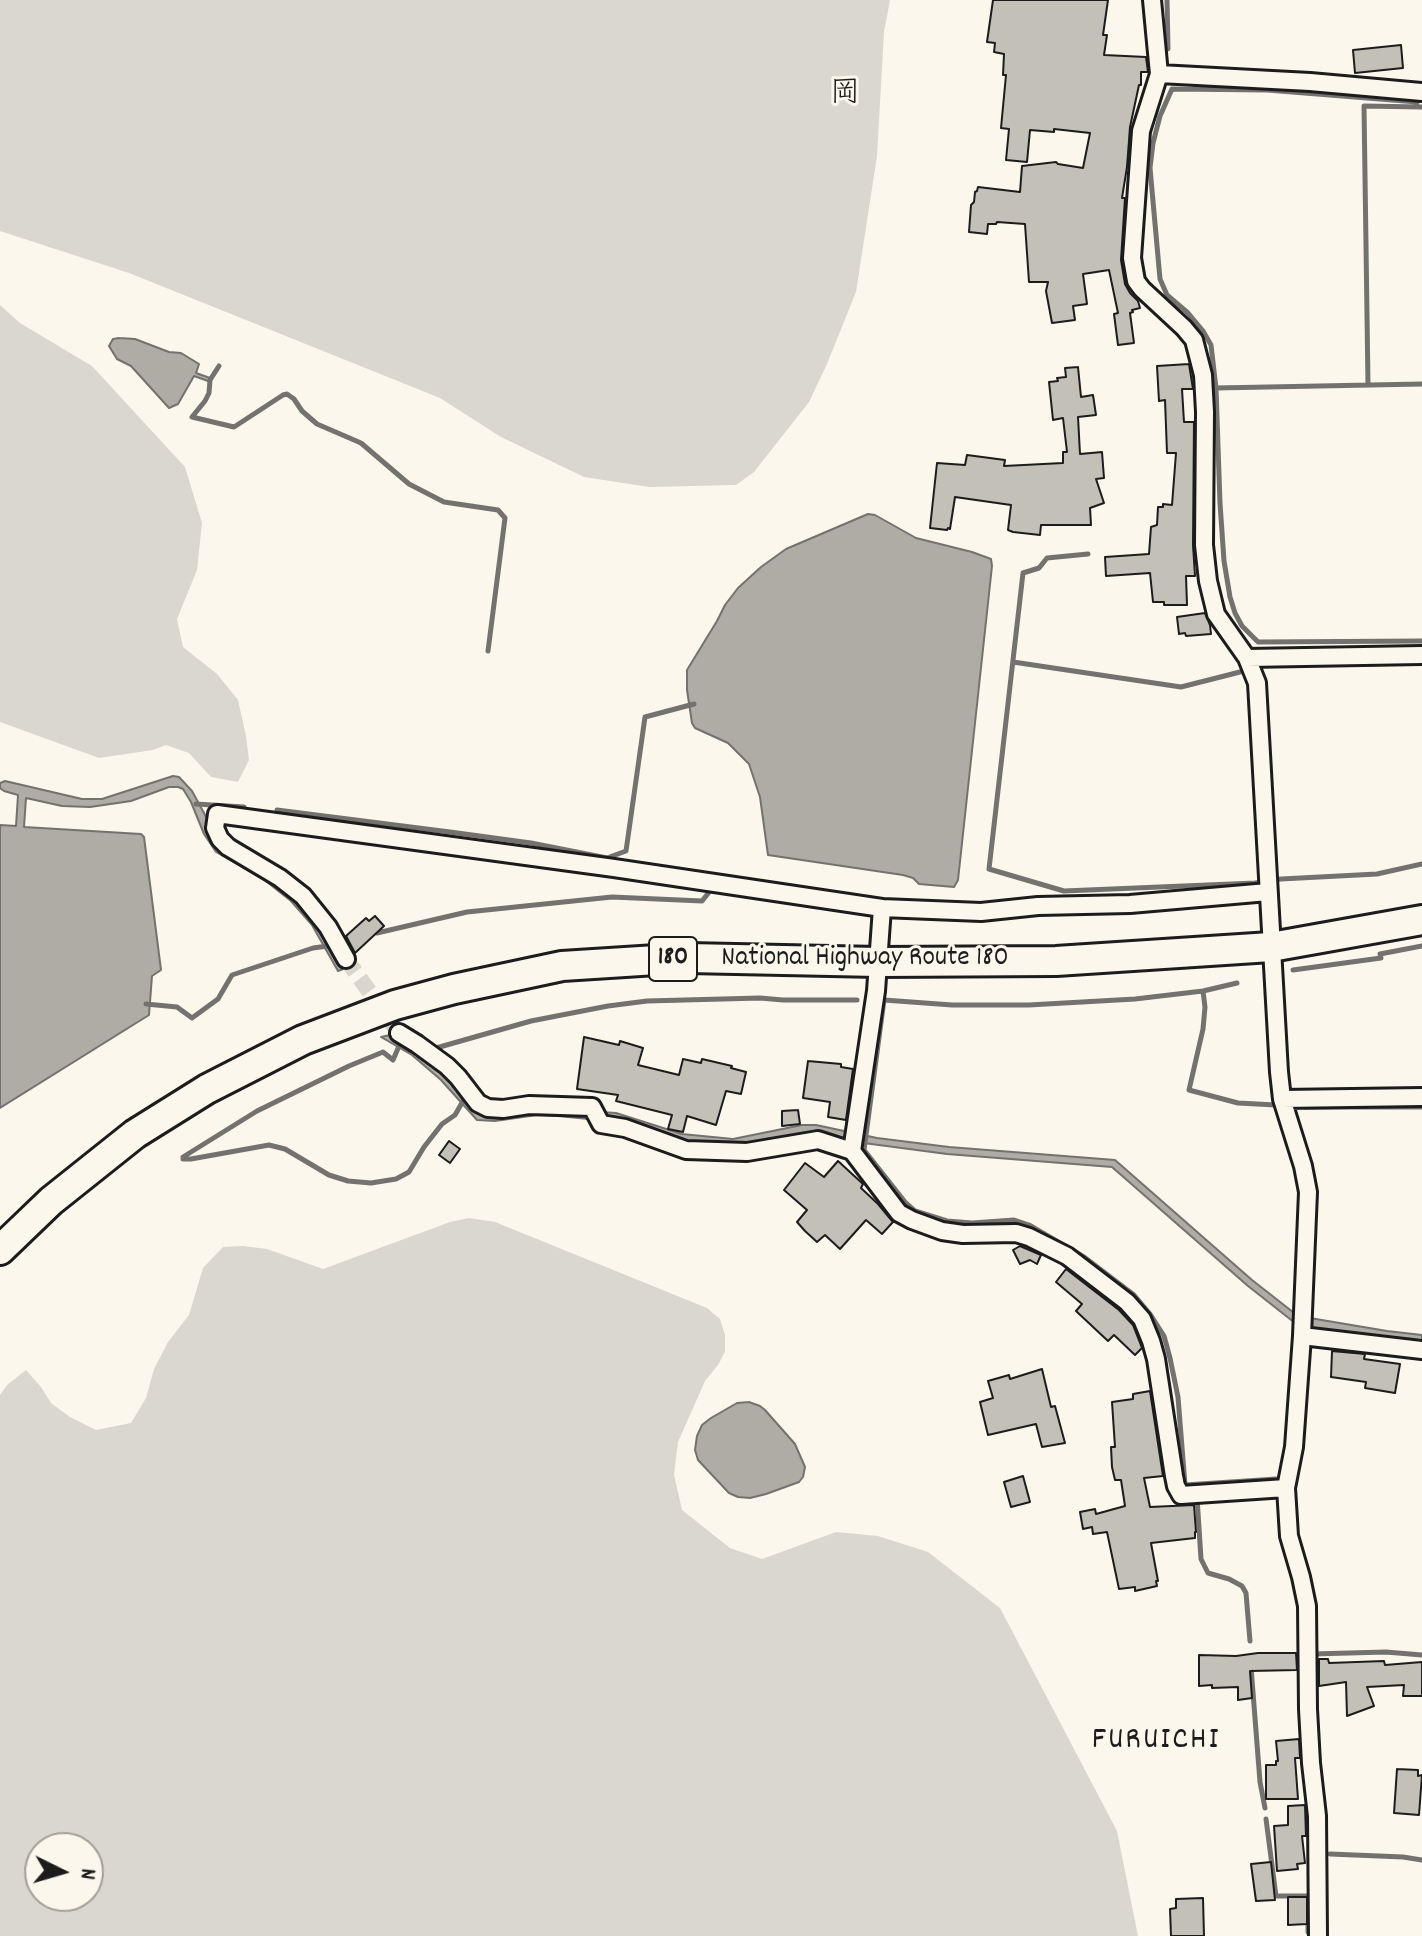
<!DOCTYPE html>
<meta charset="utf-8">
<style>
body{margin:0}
#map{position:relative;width:1422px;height:1936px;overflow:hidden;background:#fbf7ec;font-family:Dekko,sans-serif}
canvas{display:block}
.north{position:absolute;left:24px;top:1832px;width:80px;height:80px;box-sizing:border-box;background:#fbf7ec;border:2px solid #a29f99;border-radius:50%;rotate:95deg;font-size:22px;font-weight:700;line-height:32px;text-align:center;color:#1c1c1c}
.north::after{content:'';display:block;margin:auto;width:28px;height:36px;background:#1c1c1c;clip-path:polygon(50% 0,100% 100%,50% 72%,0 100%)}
</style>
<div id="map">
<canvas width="1422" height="1936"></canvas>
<div class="north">N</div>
</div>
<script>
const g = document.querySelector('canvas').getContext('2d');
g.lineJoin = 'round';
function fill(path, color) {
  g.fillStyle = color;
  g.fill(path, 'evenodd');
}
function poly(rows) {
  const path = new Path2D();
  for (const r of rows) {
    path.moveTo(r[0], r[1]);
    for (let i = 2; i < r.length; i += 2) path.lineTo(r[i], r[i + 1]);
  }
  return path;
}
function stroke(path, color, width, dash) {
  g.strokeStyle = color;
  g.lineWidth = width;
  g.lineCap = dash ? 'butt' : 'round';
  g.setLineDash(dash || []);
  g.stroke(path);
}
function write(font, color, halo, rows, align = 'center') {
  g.font = font + ' Dekko,"Klee One",sans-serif';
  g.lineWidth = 6;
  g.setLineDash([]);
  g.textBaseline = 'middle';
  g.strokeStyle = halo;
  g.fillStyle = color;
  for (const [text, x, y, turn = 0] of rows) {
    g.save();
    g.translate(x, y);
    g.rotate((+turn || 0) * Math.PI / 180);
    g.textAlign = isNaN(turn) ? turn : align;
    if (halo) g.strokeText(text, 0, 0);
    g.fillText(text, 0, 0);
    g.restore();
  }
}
fill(poly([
 [0,0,890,0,884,32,877,156,856,292,827,364,809,402,754,472,736,485,649,487,584,477,501,437,440,398,129,273,0,231],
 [0,305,20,323,92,366,185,467,202,523,197,570,177,619,183,647,217,674,238,700,246,736,249,760,238,782,211,777,189,753,166,745,153,750,99,758,0,722],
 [469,1218,495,1222,707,1308,720,1319,725,1335,725,1352,718,1365,705,1381,678,1442,674,1475,682,1510,730,1548,762,1559,836,1532,878,1536,928,1552,1000,1608,1117,1831,1138,1936,0,1936,0,1395,7,1385,26,1370,41,1387,51,1403,70,1417,96,1430,131,1423,146,1398,154,1369,168,1342,189,1315,203,1268,223,1247,243,1246,267,1249,323,1269,450,1222],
 [40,1848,88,1848,88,1896,40,1896]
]), '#dad7ce');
const water = poly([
 [119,338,135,339,169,352,181,353,199,364,196,373,210,378,208,381,194,376,178,404,169,408,131,366,117,359,109,346,113,339,119,338],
 [868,514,875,515,916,538,972,552,991,559,992,566,958,880,954,887,919,884,913,878,903,875,768,855,760,797,749,764,728,743,695,728,692,723,687,690,687,670,717,621,725,605,738,588,761,567,786,549,868,514],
 [173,776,179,777,192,791,210,824,301,900,346,968,338,971,312,925,291,901,262,878,216,852,204,834,191,802,183,789,178,787,169,787,131,801,90,807,62,806,26,798,24,827,141,834,144,837,161,970,152,976,149,1015,0,1108,0,825,16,826,18,795,4,791,0,788,0,783,5,781,82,799,102,799,173,776],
 [390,1035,406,1049,438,1066,482,1112,572,1110,616,1113,682,1134,733,1139,802,1125,816,1125,877,1138,949,1147,1115,1160,1252,1280,1298,1316,1387,1331,1422,1335,1422,1347,1316,1333,1295,1323,1248,1286,1112,1167,947,1154,856,1142,696,1145,619,1122,558,1116,537,1115,495,1121,477,1120,441,1080,412,1055,381,1037,390,1035],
 [749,1402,760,1406,765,1410,795,1444,805,1467,803,1477,799,1482,766,1494,750,1498,738,1497,729,1493,698,1460,695,1450,697,1436,702,1425,711,1418,737,1403,749,1402]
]);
fill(water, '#afaca5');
stroke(water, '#74726e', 2);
stroke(poly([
 [1167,0,1168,49],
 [1416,106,1417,102,1267,90,1172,89,1160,116,1153,143,1150,168,1160,279,1167,295,1188,313,1203,331,1211,345,1216,388,1220,503,1224,561,1230,597,1235,613,1242,626,1258,642,1422,641],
 [219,366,210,380,209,393,205,401,192,417,234,427,283,395,287,394,294,399,302,411,317,424,361,443,409,484,444,502,498,510,505,518,488,651],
 [1368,385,1364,106,1422,107],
 [1216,388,1422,384],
 [1088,554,1047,558,1039,568,1023,573,989,869,1064,891,1255,883,1281,879,1377,874,1422,864],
 [1013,662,1181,687,1240,672],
 [196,804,244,807],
 [277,810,450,832,531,843,607,858,626,851,645,717,694,704],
 [377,933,467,912,612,897,702,901,710,891],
 [1293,970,1381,958,1380,954,1422,946],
 [1237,983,1203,991,1135,999,1029,1005,952,1005,884,1000,864,1150,905,1202,915,1211,947,1221,972,1223,1014,1220,1029,1225,1084,1257,1134,1295,1150,1314,1164,1336,1170,1358,1178,1397,1185,1485,1276,1479],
 [1203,991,1205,1007,1203,1029,1189,1090,1238,1103,1276,1105],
 [146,1004,177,1007,192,1018,218,999,232,975,313,948,328,946],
 [429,1050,531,1021,608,1006,647,1001,760,998,783,1000,857,1000],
 [1305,1107,1422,1107],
 [183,1157,257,1111,349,1066,383,1052,393,1060,399,1046],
 [183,1159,191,1159,269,1145,285,1149,329,1175,348,1181,371,1183,396,1179,409,1172,424,1147,442,1124,455,1115,463,1101],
 [1197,1497,1201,1559,1208,1573,1229,1579,1242,1586,1246,1593,1250,1641],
 [1312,1654,1386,1652,1422,1655],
 [1251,1667,1260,1782,1265,1808],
 [1266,1819,1276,1896,1308,1896,1308,1932],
 [1330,1854,1403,1857,1422,1860]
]), '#74726e', 5);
const building = poly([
 [993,0,1108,0,1103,35,1107,35,1104,55,1146,57,1148,72,1141,72,1141,85,1139,85,1130,127,1127,167,1122,198,1125,198,1121,260,1125,284,1130,293,1138,301,1140,308,1132,310,1133,312,1130,313,1134,343,1118,345,1114,314,1118,313,1109,270,1083,274,1087,304,1073,306,1075,320,1052,323,1046,291,1048,282,1029,282,1025,224,997,222,996,224,988,224,987,234,969,232,971,205,974,202,975,192,977,191,978,187,1020,192,1022,166,1056,162,1058,164,1083,168,1090,133,1054,129,1054,132,1030,130,1027,162,1006,160,1009,129,1001,128,1006,75,1003,75,1004,54,994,52,995,43,987,42,993,0],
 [1401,45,1403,68,1355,73,1353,50,1401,45],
 [1189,364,1193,389,1182,389,1184,422,1194,422,1193,545,1195,576,1186,576,1187,605,1164,605,1164,602,1153,602,1150,573,1106,576,1105,557,1149,554,1151,527,1157,525,1158,507,1163,507,1163,504,1172,505,1176,453,1167,453,1165,400,1159,401,1157,366,1189,364],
 [1078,367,1081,397,1093,395,1096,415,1078,417,1080,454,1102,452,1104,478,1096,479,1104,503,1090,508,1091,525,1041,525,1040,535,1013,532,1008,530,1011,505,955,497,950,529,948,528,947,530,930,528,937,463,965,465,967,455,1005,460,1004,466,1063,463,1063,452,1067,452,1063,418,1053,420,1049,382,1058,381,1057,378,1066,377,1065,368,1078,367],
 [1205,613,1210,625,1211,634,1186,636,1185,633,1179,634,1177,617,1205,613],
 [375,916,384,926,355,953,346,936,366,918,369,921,375,916],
 [584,1037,619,1045,620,1041,643,1048,638,1065,679,1075,683,1059,701,1063,702,1059,732,1066,731,1068,746,1072,741,1094,726,1091,716,1125,687,1116,683,1132,668,1129,672,1115,616,1101,618,1095,577,1089,584,1037],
 [808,1061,841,1064,841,1067,853,1069,846,1120,828,1117,830,1102,803,1098,808,1061],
 [798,1110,800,1124,782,1126,782,1111,798,1110],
 [449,1141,460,1149,450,1163,439,1155,449,1141],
 [838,1161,863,1184,861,1188,878,1204,893,1222,882,1234,866,1220,840,1249,825,1235,817,1242,805,1231,797,1222,807,1210,784,1190,805,1163,824,1177,838,1161],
 [1020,1246,1041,1255,1037,1264,1030,1260,1020,1264,1013,1250,1020,1246],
 [1066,1269,1119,1310,1133,1325,1142,1348,1135,1355,1114,1335,1108,1341,1076,1311,1082,1304,1056,1282,1066,1269],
 [1332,1351,1365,1354,1364,1359,1400,1364,1395,1393,1365,1388,1366,1382,1331,1377,1332,1351],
 [1042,1369,1051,1407,1055,1406,1065,1443,1042,1447,1036,1424,988,1435,980,1402,993,1398,988,1381,1009,1375,1010,1379,1042,1369],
 [1150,1391,1163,1476,1144,1478,1150,1507,1194,1505,1196,1532,1195,1532,1195,1538,1151,1543,1158,1581,1156,1581,1157,1586,1135,1591,1135,1587,1119,1589,1107,1532,1093,1534,1092,1527,1083,1529,1080,1512,1095,1509,1096,1514,1125,1506,1121,1480,1115,1480,1112,1467,1111,1447,1115,1447,1112,1402,1133,1399,1133,1394,1150,1391],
 [1023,1476,1030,1502,1011,1507,1004,1482,1023,1476],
 [1258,1653,1296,1653,1297,1670,1250,1671,1252,1698,1238,1700,1238,1687,1212,1688,1212,1685,1199,1686,1199,1655,1236,1656,1258,1653],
 [1319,1659,1328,1659,1329,1663,1384,1661,1385,1665,1422,1662,1422,1696,1403,1696,1404,1685,1367,1687,1374,1706,1347,1716,1346,1682,1319,1686,1319,1659],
 [1299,1739,1300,1758,1295,1758,1298,1799,1266,1799,1266,1765,1276,1765,1276,1761,1278,1761,1276,1741,1299,1739],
 [1397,1769,1418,1770,1418,1776,1422,1775,1419,1815,1394,1813,1397,1769],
 [1305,1805,1306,1836,1302,1836,1305,1863,1297,1864,1298,1869,1277,1871,1274,1826,1288,1825,1288,1806,1305,1805],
 [1271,1862,1275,1900,1256,1901,1251,1864,1271,1862],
 [1288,1897,1307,1897,1307,1924,1288,1925,1288,1897],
 [1203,1898,1204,1936,1171,1936,1170,1909,1176,1908,1176,1899,1203,1898]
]);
fill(building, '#c3c0b8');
stroke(building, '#1c1c1c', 2);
stroke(poly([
 [346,959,399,1033]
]), '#dad6cd', 16, [16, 8]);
const street = poly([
 [1152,0,1159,74,1141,131,1132,258,1136,281,1142,289,1184,328,1194,340,1203,375,1205,412,1204,545,1208,581,1216,614,1247,658,1257,683,1279,1072,1282,1099,1303,1166,1308,1192,1302,1336,1294,1447,1286,1488,1289,1536,1301,1577,1307,1606,1308,1709,1311,1763,1317,1816,1318,1936],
 [1159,74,1310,82,1422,92],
 [1247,658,1422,655],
 [882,908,981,912,1038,906,1130,904,1268,892],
 [346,959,328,927,303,896,280,878,228,847,220,839,215,828,217,814,614,868,882,908,876,991,852,1151],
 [399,1033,417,1044,447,1066,458,1077,478,1103,488,1108,503,1109,529,1105,592,1107,601,1124,625,1128,686,1150,747,1152,818,1140,852,1151,899,1213,912,1220,942,1231,963,1234,1016,1233,1029,1237,1067,1256,1127,1302,1142,1319,1151,1341,1156,1359,1174,1476,1176,1486,1181,1495,1286,1488],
 [1282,1099,1422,1097],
 [1302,1336,1422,1350]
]);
const highway = poly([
 [0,1250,51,1201,135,1134,207,1089,303,1040,395,1005,454,989,562,966,688,958,878,962,1056,961,1271,947,1422,920]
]);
stroke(street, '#1c1c1c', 22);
stroke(highway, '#1c1c1c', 34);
stroke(street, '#fbf7ec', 16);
stroke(highway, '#fbf7ec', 28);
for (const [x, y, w] of [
 [673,959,48]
]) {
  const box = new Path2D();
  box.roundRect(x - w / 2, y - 22, w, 44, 6);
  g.fillStyle = '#fbf7ec';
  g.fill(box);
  stroke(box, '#1c1c1c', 2);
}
write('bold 26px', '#1c1c1c', null, [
 ["180",673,959]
]);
write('28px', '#1c1c1c', '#fbf7ec', [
 ["National Highway Route 180",865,960]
]);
write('30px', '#1c1c1c', '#fbf7ec', [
 ["岡",845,97]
]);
g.letterSpacing = '2px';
write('32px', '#1c1c1c', '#fbf7ec', [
 ["FURUICHI",1156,1743]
]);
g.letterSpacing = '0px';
</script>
